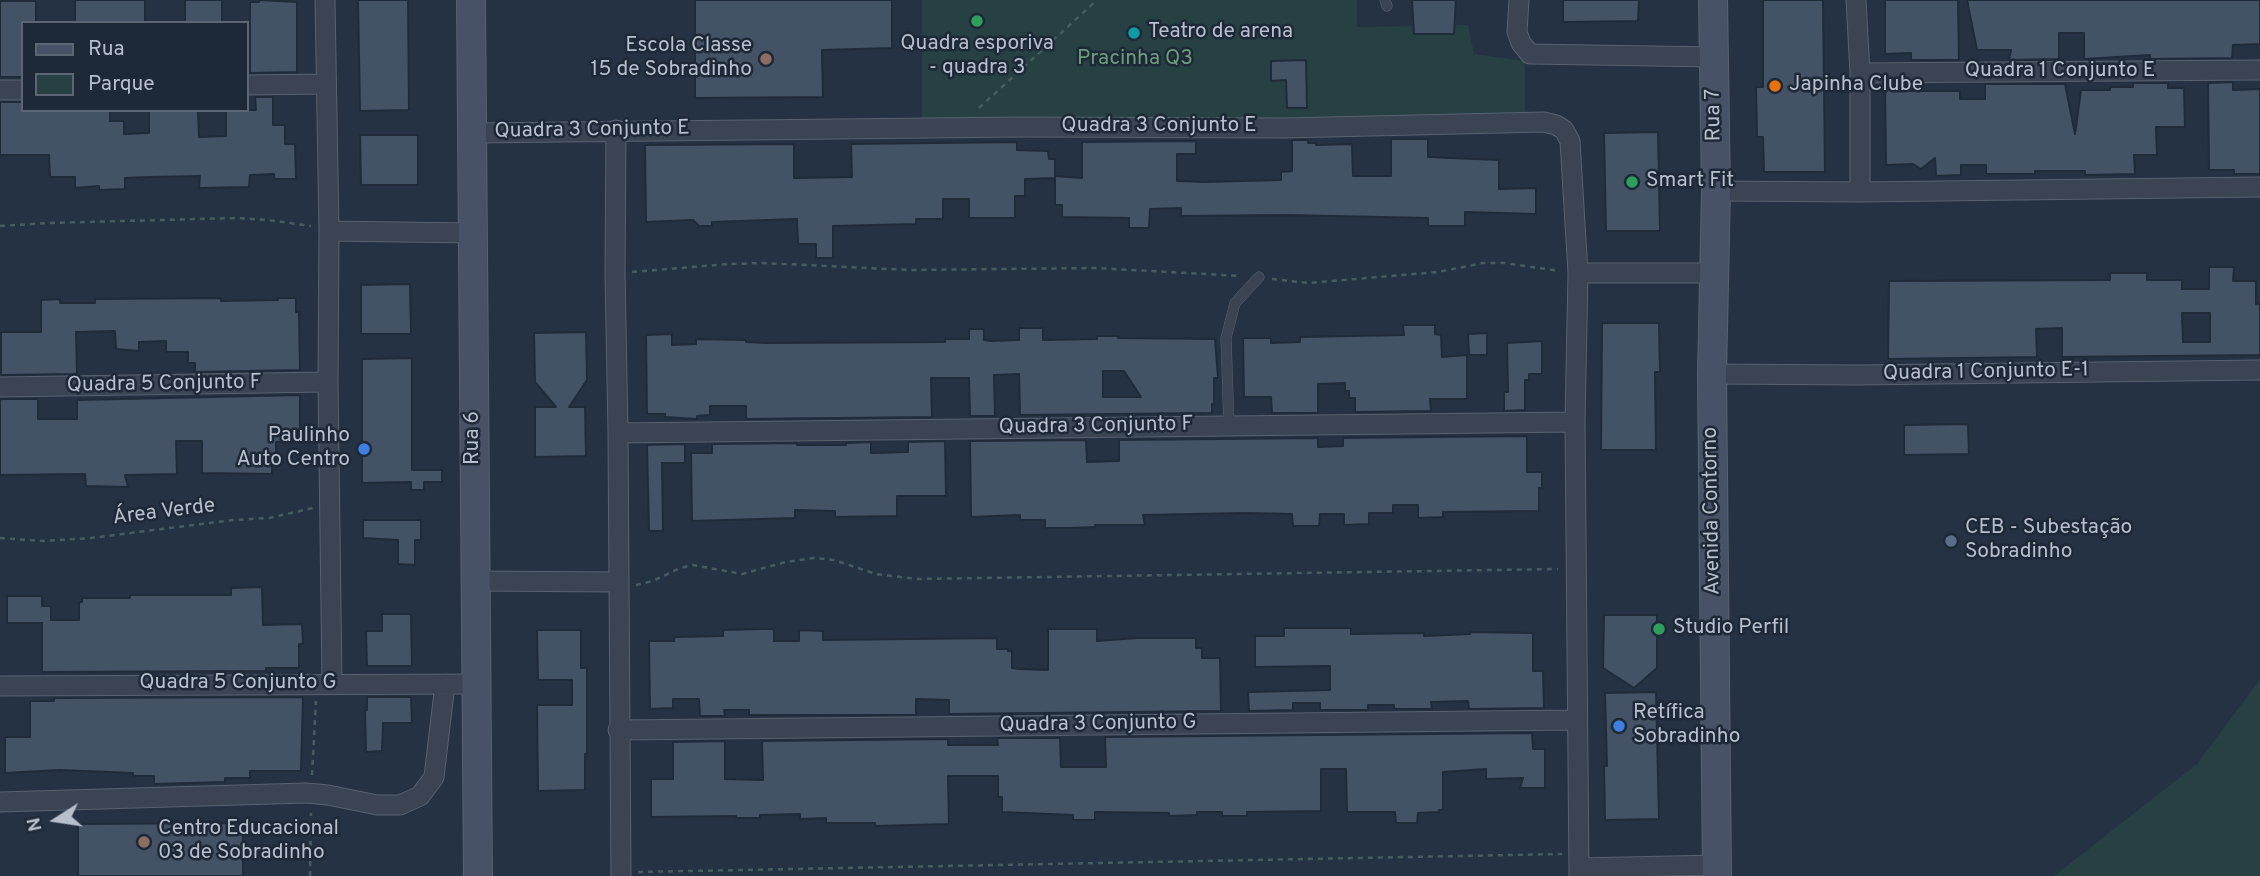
<!DOCTYPE html>
<meta charset="utf-8">
<style>
body{margin:0}
#map{position:relative;width:2260px;height:876px;overflow:hidden;background:#253243;font-family:Overpass,sans-serif}
canvas{display:block}
.legend{position:absolute;left:21px;top:21px;width:228px;height:91px;box-sizing:border-box;background:#1e2938;border:2px solid #5b6573;margin:0;padding:9px 12px;list-style:none;font-size:21px;color:#b7bfcc}
.legend li{display:flex;align-items:center;gap:14px;height:35px}
.legend b{width:35px;border:2px solid #5b6573}
.north{position:absolute;left:21px;top:785px;width:70px;height:70px;-webkit-text-stroke:5px #1e2938;paint-order:stroke;rotate:258deg;font-size:19px;font-weight:700;line-height:28px;text-align:center;color:#b7bfcc}
.north::after{content:'';display:block;margin:auto;width:24px;height:32px;background:#b7bfcc;clip-path:polygon(50% 0,100% 100%,50% 72%,0 100%)}
</style>
<div id="map">
<canvas width="2260" height="876"></canvas>
<ul class="legend">
<li><b style="height:9px;background:#475266"></b>Rua</li>
<li><b style="height:19px;background:#274044"></b>Parque</li>
</ul>
<div class="north">N</div>
</div>
<script>
const g = document.querySelector('canvas').getContext('2d');
g.lineJoin = 'round';
function fill(path, color) {
  g.fillStyle = color;
  g.fill(path, 'evenodd');
}
function poly(rows) {
  const path = new Path2D();
  for (const r of rows) {
    path.moveTo(r[0], r[1]);
    for (let i = 2; i < r.length; i += 2) path.lineTo(r[i], r[i + 1]);
  }
  return path;
}
function stroke(path, color, width, dash) {
  g.strokeStyle = color;
  g.lineWidth = width;
  g.lineCap = dash ? 'butt' : 'round';
  g.setLineDash(dash || []);
  g.stroke(path);
}
function write(font, color, halo, rows, align = 'center') {
  g.font = font + ' Overpass,sans-serif';
  g.lineWidth = 5;
  g.setLineDash([]);
  g.textBaseline = 'middle';
  g.strokeStyle = halo;
  g.fillStyle = color;
  for (const [text, x, y, turn = 0] of rows) {
    g.save();
    g.translate(x, y);
    g.rotate((+turn || 0) * Math.PI / 180);
    g.textAlign = isNaN(turn) ? turn : align;
    if (halo) g.strokeText(text, 0, 0);
    g.fillText(text, 0, 0);
    g.restore();
  }
}
fill(poly([
 [922,0,1357,0,1357,27,1468,25,1474,54,1525,61,1525,116,922,122],
 [2260,679,2260,876,2054,876,2197,764]
]), '#274044');
const building = poly([
 [75,0,145,0,145,23,75,23,75,0],
 [185,0,222,0,222,23,185,23,185,0],
 [259,0,297,2,297,72,250,73,250,2,259,2,259,0],
 [358,0,408,0,409,110,360,111,358,0],
 [695,0,892,0,892,48,822,50,823,97,695,98,695,0],
 [1412,0,1456,0,1454,34,1414,34,1412,0],
 [1563,0,1639,0,1638,21,1563,22,1563,0],
 [1763,0,1823,0,1825,172,1764,172,1763,137,1757,137,1756,87,1763,87,1763,0],
 [1885,0,1958,0,1959,60,1911,60,1911,53,1885,54,1885,0],
 [1967,0,2260,0,2260,44,2233,45,2232,58,2150,59,2150,55,2084,59,2084,33,2059,33,2059,59,2009,60,2011,50,1977,50,1967,0],
 [0,1,36,1,36,23,23,23,23,77,0,77,0,1],
 [1306,60,1307,108,1287,108,1286,80,1271,81,1271,61,1306,60],
 [2233,82,2233,90,2260,89,2260,174,2234,174,2234,170,2209,170,2208,83,2233,82],
 [2133,83,2168,83,2168,88,2184,88,2185,127,2156,127,2157,155,2134,155,2135,174,2085,175,2085,171,2035,171,2035,174,1986,174,1986,165,1961,165,1961,175,1936,176,1935,158,1921,169,1913,164,1886,165,1885,85,1910,85,1910,91,1960,91,1960,99,1985,99,1985,84,2065,84,2075,134,2081,90,2110,90,2110,87,2133,87,2133,83],
 [255,97,273,97,273,125,285,125,285,144,295,144,296,179,274,179,274,174,250,175,249,187,199,188,200,176,150,177,125,178,125,189,99,190,99,186,75,188,75,177,50,177,49,155,0,155,0,102,23,102,23,110,110,110,110,121,124,121,124,134,149,133,149,110,198,110,199,137,226,136,226,110,256,110,255,97],
 [1658,132,1660,231,1606,231,1604,133,1658,132],
 [360,135,418,135,418,185,361,185,360,135],
 [1391,139,1428,139,1428,157,1499,160,1499,189,1536,188,1536,214,1465,212,1465,226,1428,226,1428,218,1286,215,1181,216,1181,208,1150,209,1149,228,1129,228,1129,218,1062,217,1062,205,1055,205,1055,176,1082,178,1082,142,1196,141,1196,154,1177,154,1177,181,1204,182,1281,180,1281,172,1292,171,1292,140,1308,140,1308,143,1316,143,1316,145,1352,144,1353,176,1391,176,1391,139],
 [1017,142,1017,150,1048,151,1049,159,1055,159,1055,178,1025,179,1025,196,1015,196,1015,218,969,218,969,199,943,199,943,219,916,219,916,224,833,226,833,258,816,258,816,244,798,244,797,219,712,222,712,226,699,226,693,220,646,222,645,145,794,144,794,178,852,177,851,144,1017,142],
 [2209,267,2234,267,2233,281,2256,281,2256,304,2260,304,2260,355,2062,357,2062,328,2036,329,2037,357,1888,359,1889,281,2110,280,2110,273,2147,273,2147,280,2182,280,2182,289,2209,289,2209,267],
 [2182,313,2210,313,2210,342,2183,342,2182,313],
 [410,284,411,334,361,334,361,285,410,284],
 [221,298,221,301,278,300,277,298,296,298,296,312,299,312,300,370,195,372,195,363,188,363,188,352,166,352,166,341,139,342,139,351,116,349,115,331,76,332,77,374,1,375,1,332,41,332,41,300,60,299,60,303,95,303,95,299,221,298],
 [1602,323,1659,323,1660,372,1655,372,1656,450,1601,450,1602,323],
 [1403,325,1435,325,1435,334,1441,335,1442,357,1467,355,1467,399,1430,399,1431,411,1355,412,1355,398,1349,398,1349,391,1345,391,1345,383,1318,384,1318,413,1272,413,1271,397,1244,397,1243,338,1271,338,1271,343,1300,342,1300,337,1404,335,1403,325],
 [1019,328,1043,328,1043,340,1097,339,1097,336,1118,336,1118,338,1215,339,1218,378,1214,378,1214,404,1212,404,1212,413,1020,415,1019,374,994,375,995,416,970,416,969,378,931,378,932,417,746,419,746,406,710,406,710,415,697,416,697,419,665,417,665,414,647,414,646,335,672,334,672,345,696,344,696,339,746,340,746,342,767,343,945,342,945,339,969,339,969,329,984,329,984,340,991,341,1019,340,1019,328],
 [1103,371,1124,371,1141,397,1103,397,1103,371],
 [586,332,587,380,569,407,585,407,586,456,535,457,535,407,556,407,535,382,534,333,586,332],
 [1487,333,1487,355,1469,355,1468,334,1487,333],
 [1542,341,1542,374,1529,374,1529,380,1525,380,1525,410,1504,411,1504,392,1508,392,1507,343,1542,341],
 [412,358,412,470,442,470,442,482,424,482,424,490,411,490,411,482,362,483,362,359,412,358],
 [300,395,300,441,276,442,276,454,272,454,272,474,202,473,202,441,176,441,177,474,125,475,128,487,86,486,85,474,0,475,0,400,2,399,38,399,38,419,77,419,77,400,300,395],
 [1968,424,1969,454,1904,455,1904,425,1968,424],
 [1527,436,1527,472,1542,472,1542,488,1539,488,1539,511,1443,512,1443,517,1418,518,1418,505,1393,505,1393,513,1369,513,1369,524,1344,525,1344,514,1320,514,1319,526,1293,526,1292,514,1246,513,1143,515,1145,525,1095,525,1095,527,1070,528,1045,528,1045,520,1020,520,1020,515,971,517,970,441,1086,440,1087,462,1119,461,1119,440,1318,438,1318,447,1343,446,1343,438,1527,436],
 [945,441,946,496,897,496,897,516,835,517,835,511,795,510,795,518,692,521,691,453,712,453,712,444,797,443,797,445,846,445,846,443,871,442,871,453,908,452,908,442,945,441],
 [685,444,685,463,662,463,663,531,649,531,647,445,685,444],
 [363,520,421,520,421,540,415,540,415,565,398,564,398,540,363,538,363,520],
 [262,587,263,625,302,624,303,644,299,644,299,668,266,668,266,671,42,672,42,623,7,623,7,596,42,596,42,606,51,606,51,620,79,620,79,602,82,602,82,598,130,598,130,595,231,595,231,588,262,587],
 [382,614,411,614,412,666,367,666,366,631,382,631,382,614],
 [1604,615,1657,615,1657,668,1634,688,1603,668,1604,615],
 [1284,628,1351,628,1351,634,1424,633,1424,636,1470,634,1470,632,1533,633,1533,671,1543,671,1544,708,1469,709,1468,701,1431,702,1432,709,1394,709,1394,705,1368,705,1368,710,1320,710,1320,703,1293,703,1293,710,1249,711,1248,692,1330,690,1330,666,1255,667,1255,636,1284,636,1284,628],
 [761,629,774,629,774,641,799,641,799,630,823,631,823,640,997,638,997,649,1008,649,1008,651,1012,651,1012,668,1020,669,1048,670,1048,629,1097,629,1097,641,1136,638,1196,638,1196,648,1202,648,1202,658,1220,658,1221,711,949,714,949,700,916,699,916,715,749,715,749,710,724,710,725,716,700,716,699,699,673,699,673,708,650,709,649,641,674,641,674,637,723,636,723,630,761,629],
 [537,630,581,630,581,668,587,668,587,754,585,754,585,790,538,791,537,705,572,705,572,680,538,680,537,630],
 [1656,692,1659,819,1605,820,1604,766,1607,766,1605,693,1656,692],
 [303,697,301,771,250,771,250,778,225,778,225,782,154,784,154,776,133,776,133,773,59,770,5,773,5,737,30,737,30,701,54,701,54,698,303,697],
 [367,697,411,697,412,723,383,723,382,751,366,752,365,710,367,710,367,697],
 [1532,733,1533,749,1545,749,1545,788,1520,788,1523,778,1486,779,1486,769,1443,772,1443,810,1439,810,1439,812,1418,813,1417,823,1396,823,1395,812,1347,812,1346,769,1321,769,1321,811,1247,812,1247,816,1222,816,1222,812,1197,812,1197,815,1169,816,1169,813,1095,812,1095,820,1073,820,1073,815,1002,812,1002,797,998,797,998,776,948,776,949,824,875,826,875,823,826,823,826,818,800,819,800,814,760,815,760,818,736,818,736,816,651,817,651,779,673,779,673,742,725,741,725,779,763,780,762,741,948,739,948,745,998,745,997,738,1060,738,1061,767,1106,767,1105,737,1532,733],
 [243,823,243,876,78,876,78,824,243,823]
]);
fill(building, '#445265');
stroke(building, '#202b3a', 2);
const lane = poly([
 [1385,0,1387,6],
 [1229,426,1226,338,1235,303,1259,277]
]);
const street = poly([
 [325,0,329,231,328,382,332,683],
 [1519,0,1517,32,1521,43,1530,54,1714,57],
 [1856,0,1860,73,1860,192],
 [1860,73,2260,70],
 [247,85,325,84],
 [0,90,23,90],
 [616,130,615,273,618,433,621,876],
 [472,133,1021,127,1285,128,1544,122,1556,125,1564,130,1570,141,1578,273,1714,273],
 [1716,191,1860,192,2260,187],
 [329,231,472,233],
 [1578,273,1575,422,1579,876],
 [1712,374,1858,375,2260,370],
 [0,387,328,382],
 [618,433,1575,422],
 [475,581,619,582],
 [0,686,476,684],
 [618,730,1577,720],
 [0,802,306,793,328,795,377,805,400,805,420,796,434,777,445,684],
 [1579,868,1717,865]
]);
const secondary = poly([
 [471,0,478,876],
 [1713,0,1716,191,1712,374,1717,876]
]);
stroke(lane, '#586270', 11);
stroke(street, '#586270', 21);
stroke(secondary, '#586270', 30);
stroke(poly([
 [979,108,1097,0],
 [0,226,48,223,236,218,268,220,311,226],
 [632,272,729,264,763,263,910,270,1096,268,1241,276],
 [1272,279,1308,283,1438,272,1483,263,1504,263,1560,271],
 [0,538,43,541,91,538,233,520,269,518,313,508],
 [636,585,653,581,680,568,693,565,742,574,786,562,813,558,834,560,876,574,917,579,1558,569],
 [312,775,316,701],
 [638,872,1562,854],
 [310,876,311,813]
]), '#465d60', 2.5, [5, 5]);
stroke(lane, '#3a4453', 10);
stroke(street, '#3a4453', 19);
stroke(secondary, '#475266', 28);
for (const [x, y, r, color] of [
 [977,21,7,"#2e9e5b"],
 [1134,33,7,"#0f9aa8"],
 [766,59,7,"#8d6e63"],
 [1775,86,7,"#e8710a"],
 [1632,182,7,"#2e9e5b"],
 [364,449,7,"#3f7fe0"],
 [1951,541,7,"#5c6f8a"],
 [1659,629,7,"#2e9e5b"],
 [1619,726,7,"#3f7fe0"],
 [144,842,7,"#8d6e63"]
]) {
  const dot = new Path2D();
  dot.arc(x, y, r, 0, 2 * Math.PI);
  g.fillStyle = color;
  g.fill(dot);
  stroke(dot, '#1e2938', 2.5);
}
write('21px', '#b7bfcc', '#1e2938', [
 ["Teatro de arena",1148,33],
 ["Quadra esporiva",977,45,"center"],
 ["- quadra 3",977,69,"center"],
 ["Escola Classe",752,47,"right"],
 ["15 de Sobradinho",752,71,"right"],
 ["Japinha Clube",1789,86],
 ["Smart Fit",1646,182],
 ["Paulinho",350,437,"right"],
 ["Auto Centro",350,461,"right"],
 ["CEB - Subestação",1965,529],
 ["Sobradinho",1965,553],
 ["Studio Perfil",1673,629],
 ["Retífica",1633,714],
 ["Sobradinho",1633,738],
 ["Centro Educacional",158,830],
 ["03 de Sobradinho",158,854]
], 'left');
write('21px', '#6d9e79', '#1e2938', [
 ["Pracinha Q3",1135,60]
]);
write('21px', '#b7bfcc', '#1e2938', [
 ["Quadra 1 Conjunto E",2060,72],
 ["Rua 7",1715,115,-91],
 ["Quadra 3 Conjunto E",1159,127],
 ["Quadra 3 Conjunto E",592,131,-1],
 ["Quadra 1 Conjunto E-1",1986,373,-1],
 ["Quadra 5 Conjunto F",164,385,-1],
 ["Quadra 3 Conjunto F",1096,427,-1],
 ["Rua 6",474,438,-90],
 ["Avenida Contorno",1713,511,-91],
 ["Área Verde",164,513,-7],
 ["Quadra 5 Conjunto G",238,684],
 ["Quadra 3 Conjunto G",1098,725,-1]
]);
</script>
